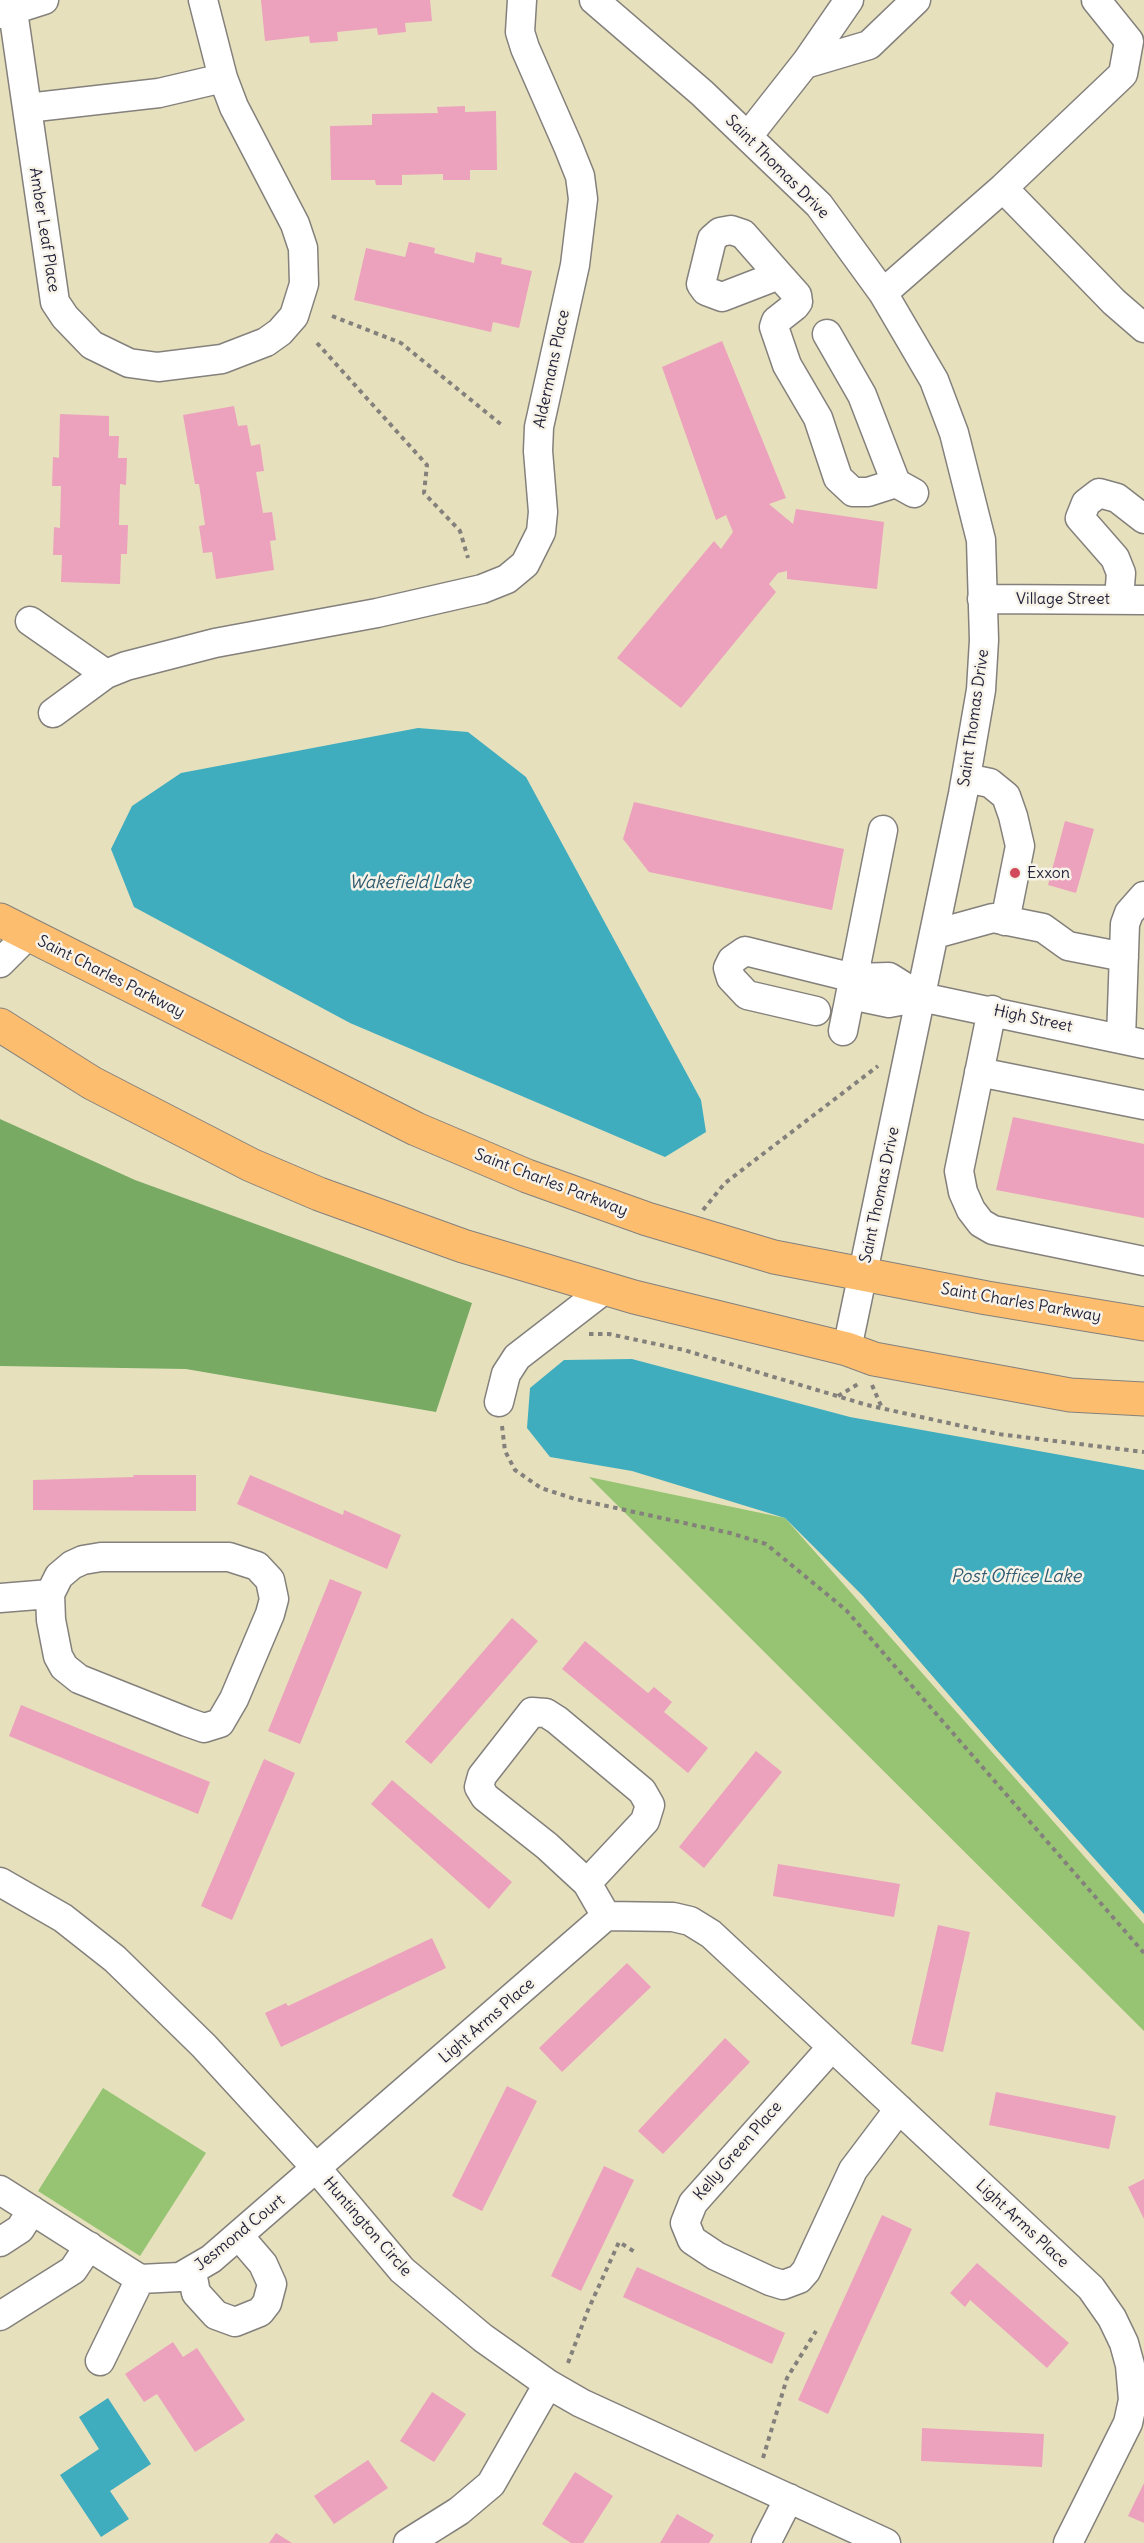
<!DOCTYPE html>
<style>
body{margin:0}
canvas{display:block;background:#e6e0bd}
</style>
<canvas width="1144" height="2543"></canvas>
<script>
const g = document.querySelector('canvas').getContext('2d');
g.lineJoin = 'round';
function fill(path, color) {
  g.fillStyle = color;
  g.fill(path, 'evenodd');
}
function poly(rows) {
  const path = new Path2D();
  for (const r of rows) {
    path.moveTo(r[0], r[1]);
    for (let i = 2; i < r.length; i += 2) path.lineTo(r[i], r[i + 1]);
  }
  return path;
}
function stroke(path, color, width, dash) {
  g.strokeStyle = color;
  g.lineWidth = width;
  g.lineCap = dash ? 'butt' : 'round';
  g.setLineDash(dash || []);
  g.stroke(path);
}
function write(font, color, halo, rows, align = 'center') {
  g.font = font + ' Delius,sans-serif';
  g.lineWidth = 5;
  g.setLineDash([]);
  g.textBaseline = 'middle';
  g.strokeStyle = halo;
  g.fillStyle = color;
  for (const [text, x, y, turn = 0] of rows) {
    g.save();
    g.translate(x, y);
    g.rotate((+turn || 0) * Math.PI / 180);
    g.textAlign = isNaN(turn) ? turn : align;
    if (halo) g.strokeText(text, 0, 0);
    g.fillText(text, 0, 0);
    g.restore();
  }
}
fill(poly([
 [589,1477,785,1518,1144,1924,1144,2031],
 [103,2088,206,2153,140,2256,38,2191]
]), '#96c472');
fill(poly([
 [0,1119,135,1180,472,1303,436,1412,186,1369,0,1366]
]), '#78aa64');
fill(poly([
 [418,728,468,732,526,777,701,1100,706,1132,665,1157,350,1023,134,907,111,849,132,806,181,773],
 [632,1359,850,1417,1144,1470,1144,1914,994,1747,863,1596,785,1518,632,1471,550,1457,527,1428,530,1388,564,1360],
 [108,2398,151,2464,110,2491,129,2519,101,2537,60,2475,99,2449,79,2417]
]), '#40adbf');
fill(poly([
 [261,0,430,0,432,21,405,23,406,32,378,35,377,28,337,32,338,41,310,43,309,36,265,41],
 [465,106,465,112,496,111,497,170,470,170,470,180,443,180,443,174,402,175,402,185,376,185,375,180,331,180,330,126,372,125,372,114,438,113,437,107],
 [409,242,435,248,434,253,474,263,476,252,502,258,501,264,532,271,519,328,493,322,491,332,354,300,366,248,405,257],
 [722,341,786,498,769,504,793,524,796,509,884,522,877,589,787,579,787,571,778,573,769,584,776,592,681,708,617,658,714,541,721,549,733,532,726,515,716,520,662,367],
 [234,406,238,426,247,425,251,446,260,444,264,471,256,472,263,513,272,512,276,540,270,541,274,570,216,579,212,552,203,553,199,526,205,525,199,484,195,484,183,415],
 [60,414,109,416,109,436,119,436,118,458,127,458,126,485,120,484,119,525,128,525,127,554,121,554,120,584,61,582,62,555,53,555,54,527,60,528,61,486,52,486,53,457,59,458],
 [634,802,844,849,832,910,649,872,623,839],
 [1065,821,1094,829,1076,893,1048,885],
 [1013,1117,1144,1144,1144,1218,996,1190],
 [133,1475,196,1475,196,1511,33,1510,33,1480,134,1477],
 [250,1475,343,1515,344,1510,401,1535,387,1569,237,1504],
 [330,1579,362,1592,300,1744,268,1731],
 [512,1618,538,1641,431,1764,405,1742],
 [585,1641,648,1693,654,1687,672,1702,664,1712,708,1748,688,1773,562,1669],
 [21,1705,210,1782,198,1814,9,1736],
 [756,1751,782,1772,704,1868,679,1847],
 [264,1759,295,1773,232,1920,201,1906],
 [392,1780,512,1882,489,1909,371,1804],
 [778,1864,900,1884,894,1917,773,1896],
 [938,1925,970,1932,943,2052,911,2044],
 [432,1938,446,1968,281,2047,265,2013,286,2003,288,2006],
 [627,1963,651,1987,562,2072,539,2048],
 [725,2038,750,2062,663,2154,638,2131],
 [507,2086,537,2101,482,2211,452,2196],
 [996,2092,1116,2116,1109,2149,989,2125],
 [604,2166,634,2180,581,2291,551,2276],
 [1144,2179,1144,2219,1128,2187],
 [882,2215,912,2229,828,2414,798,2400],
 [977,2263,1069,2343,1047,2368,970,2300,965,2307,950,2293],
 [637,2267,785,2333,772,2364,623,2297],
 [173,2342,183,2357,197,2348,245,2420,195,2452,157,2394,144,2402,125,2374],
 [432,2392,466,2414,434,2462,400,2441],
 [922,2428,1044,2434,1042,2467,921,2461],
 [368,2460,388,2488,334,2524,314,2496],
 [575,2472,613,2496,583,2543,571,2543,542,2524],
 [1144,2483,1144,2523,1128,2516],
 [677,2514,714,2535,709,2543,660,2543],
 [276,2533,292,2543,269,2543]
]), '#eca2bc');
const minor = poly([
 [594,0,702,93,819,205,883,293,934,380,954,433,981,540,984,640,981,690,963,794,847,1349],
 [13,11,55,302,65,317,92,345,129,363,158,367,222,359,266,342,280,332,294,316,304,284,303,248,295,224,234,107,223,78,203,0],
 [0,14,44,0],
 [805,64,869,45,916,0],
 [27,108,159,93,223,78],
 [748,136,807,61,849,0],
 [1003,188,1114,302,1144,328],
 [779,275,722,297,706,291,701,284,712,239,720,232,731,230,743,234,779,275,797,295,798,302,795,306,776,321,774,327,787,365,818,418,838,478,853,492,868,492,896,483],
 [883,293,1003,188,1123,74,1129,41,1096,0],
 [827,334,862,395,896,483,914,493],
 [982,599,1144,600],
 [1119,599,1121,573,1115,558,1080,518,1086,503,1099,493,1117,498,1144,519],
 [30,621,106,674],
 [53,713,106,674,126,666,215,643,377,613,482,589,507,579,525,564,541,532,543,512,538,451,539,427,575,265,583,199,580,176,568,146,525,48,520,32,522,0],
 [966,778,990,783,1006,796,1013,816,1020,846,1005,921],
 [935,934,993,918,1043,928,1068,946,1124,957],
 [0,963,28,935],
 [854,978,865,998,889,1003,921,997],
 [992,1010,959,1171,963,1192,971,1210,981,1223,993,1230,1144,1261],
 [816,1011,747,995,731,978,728,968,732,960,745,951,854,978,889,977,921,997,1144,1044],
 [843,1031,883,830],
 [1121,1038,1125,924,1129,913,1144,896],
 [979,1072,1144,1105],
 [499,1402,506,1374,517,1357,605,1289],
 [101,1557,229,1557,257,1566,270,1580,274,1599,270,1614,234,1699,220,1723,204,1728,187,1722,79,1679,64,1667,58,1656,51,1620,50,1594,59,1576,72,1565,83,1560,101,1557],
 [0,1598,50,1594],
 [0,1882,63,1918,115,1959,204,2046,317,2169,402,2270,483,2338,548,2384,581,2403,886,2543],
 [587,1883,645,1821,650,1805,642,1791,557,1720,546,1713,532,1712,482,1776,479,1787,485,1797,547,1846,587,1883,606,1916],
 [831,2048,693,2203,685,2223,692,2240,716,2256,770,2281,783,2285,799,2279,806,2271,853,2170,899,2109],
 [0,2190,140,2279],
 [0,2242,20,2229,32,2210],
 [192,2272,196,2293,216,2315,235,2322,260,2312,267,2303,272,2284,263,2264,239,2236],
 [140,2279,180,2277,211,2259,606,1916,673,1917,690,1921,711,1934,1091,2288,1112,2318,1124,2343,1130,2365,1133,2400,1128,2423,1068,2543],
 [0,2316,73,2270,89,2246],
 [100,2361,140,2279],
 [408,2543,459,2511,491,2484,548,2384],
 [766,2543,789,2498]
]);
const major = poly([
 [0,920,416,1129,527,1176,647,1219,774,1257,987,1298,1144,1324],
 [0,1025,92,1083,251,1165,319,1194,463,1246,634,1297,847,1349,874,1359,1070,1395,1144,1399]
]);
stroke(minor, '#84817c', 31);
stroke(major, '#84817c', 35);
stroke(poly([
 [332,316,401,343,503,426],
 [317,343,427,465,424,493,460,531,468,558],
 [703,1210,725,1183,878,1066],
 [589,1334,609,1334,684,1350,867,1405,998,1434,1144,1452],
 [872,1385,882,1408],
 [838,1396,860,1383],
 [502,1426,505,1451,515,1470,541,1488,575,1499,730,1533,766,1544,846,1610,1144,1953],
 [568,2363,588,2310,619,2242,635,2252],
 [763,2458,787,2378,816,2331]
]), '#84817c', 4, [4.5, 4.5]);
stroke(minor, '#fff', 28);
stroke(major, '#fcbd6f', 33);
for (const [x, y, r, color] of [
 [1015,873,6,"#d1495b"]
]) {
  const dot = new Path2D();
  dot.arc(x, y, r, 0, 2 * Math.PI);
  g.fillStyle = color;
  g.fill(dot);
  stroke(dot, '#f7f3e8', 2);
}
write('16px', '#22223b', '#f7f3e8', [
 ["Saint Thomas Drive",777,167,45],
 ["Amber Leaf Place",44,230,81],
 ["Aldermans Place",552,369,-78],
 ["Village Street",1063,599],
 ["Saint Thomas Drive",974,718,-82],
 ["Saint Charles Parkway",111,977,27],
 ["High Street",1033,1019,12],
 ["Saint Charles Parkway",551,1183,21],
 ["Saint Thomas Drive",880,1195,-78],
 ["Saint Charles Parkway",1021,1303,10],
 ["Light Arms Place",487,2021,-41],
 ["Kelly Green Place",738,2151,-49],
 ["Light Arms Place",1022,2224,43],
 ["Huntington Circle",367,2227,49],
 ["Jesmond Court",240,2233,-39]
]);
write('16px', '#22223b', '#f7f3e8', [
 ["Exxon",1027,873]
], 'left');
write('italic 18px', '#2e5a70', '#f7f3e8', [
 ["Wakefield Lake",410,883],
 ["Post Office Lake",1016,1577]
]);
</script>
